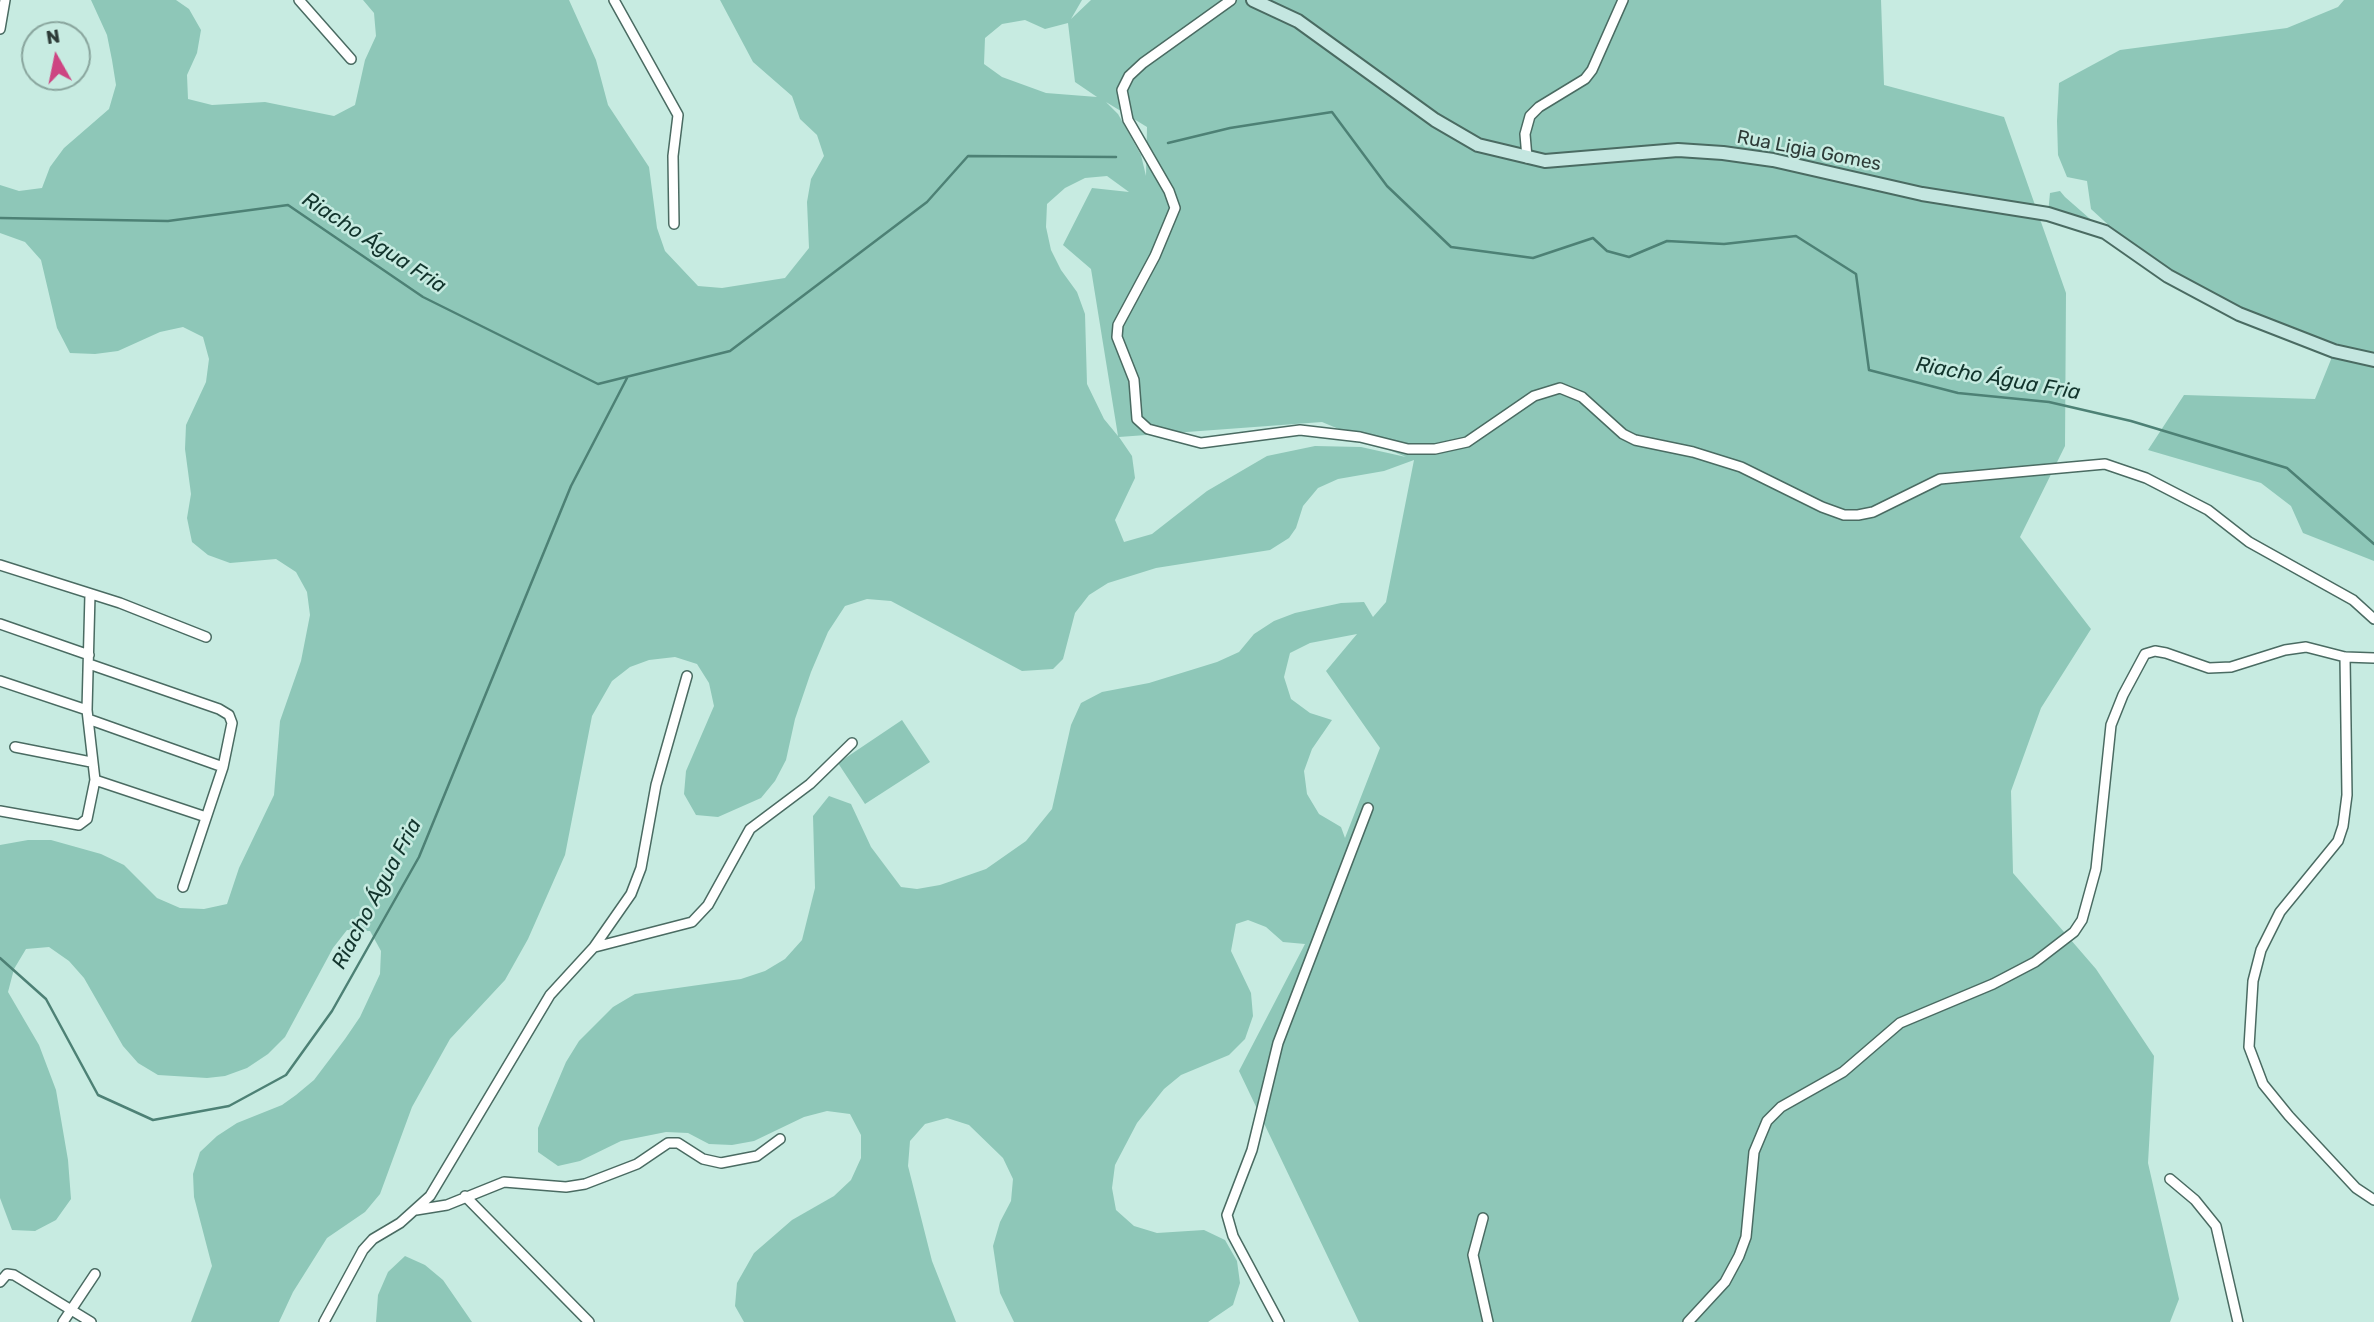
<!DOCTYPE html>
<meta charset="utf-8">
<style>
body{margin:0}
#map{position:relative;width:2374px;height:1322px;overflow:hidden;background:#c7ebe1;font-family:Rubik,sans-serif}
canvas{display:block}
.north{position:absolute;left:21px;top:21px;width:70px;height:70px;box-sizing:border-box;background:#c7ebe1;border:2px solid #89a59d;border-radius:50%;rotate:351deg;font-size:19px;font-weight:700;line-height:28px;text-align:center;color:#2d3b37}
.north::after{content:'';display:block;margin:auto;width:24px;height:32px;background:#cd4582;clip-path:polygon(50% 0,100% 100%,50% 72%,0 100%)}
</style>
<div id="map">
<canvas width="2374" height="1322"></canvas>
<div class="north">N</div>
</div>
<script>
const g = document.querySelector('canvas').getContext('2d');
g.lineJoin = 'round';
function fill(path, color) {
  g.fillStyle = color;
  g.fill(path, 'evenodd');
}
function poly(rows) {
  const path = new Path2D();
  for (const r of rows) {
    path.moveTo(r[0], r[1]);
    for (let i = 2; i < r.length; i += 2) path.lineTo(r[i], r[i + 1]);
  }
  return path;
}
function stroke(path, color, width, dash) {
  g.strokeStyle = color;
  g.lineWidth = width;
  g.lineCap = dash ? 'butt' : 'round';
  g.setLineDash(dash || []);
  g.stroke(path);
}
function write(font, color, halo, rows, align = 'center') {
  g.font = font + ' Rubik,sans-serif';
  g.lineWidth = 5;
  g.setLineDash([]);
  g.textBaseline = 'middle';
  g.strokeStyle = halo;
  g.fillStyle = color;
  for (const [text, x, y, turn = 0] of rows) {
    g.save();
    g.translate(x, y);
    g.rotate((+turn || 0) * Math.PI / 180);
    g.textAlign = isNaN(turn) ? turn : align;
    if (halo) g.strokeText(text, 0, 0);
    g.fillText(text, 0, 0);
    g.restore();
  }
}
fill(poly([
 [91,0,176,0,189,9,201,30,197,53,187,75,188,99,212,105,265,102,334,116,355,105,365,60,376,36,374,13,363,0,569,0,596,60,608,105,649,167,657,228,665,251,698,286,722,288,785,278,809,248,807,202,811,179,824,156,817,135,800,119,792,96,753,62,720,0,1082,0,1071,19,1091,0,1881,0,1884,85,2004,117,2066,293,2065,446,2020,537,2091,629,2041,708,2011,791,2013,873,2096,969,2154,1056,2148,1163,2179,1299,2170,1322,1359,1322,1239,1071,1305,944,1283,942,1266,927,1248,920,1236,924,1231,951,1251,993,1253,1016,1245,1039,1229,1055,1181,1075,1164,1089,1137,1123,1115,1165,1112,1188,1116,1210,1134,1226,1157,1233,1204,1230,1225,1240,1237,1261,1240,1283,1233,1305,1208,1322,1014,1322,1000,1293,993,1246,1000,1222,1011,1201,1013,1179,1003,1158,969,1125,947,1118,925,1124,910,1141,908,1166,932,1261,956,1322,744,1322,735,1306,737,1283,754,1253,792,1220,834,1196,851,1180,861,1158,861,1135,850,1114,827,1111,804,1117,754,1141,732,1145,709,1144,688,1133,666,1132,621,1141,580,1161,558,1166,538,1152,538,1128,566,1062,579,1041,613,1007,635,994,741,979,765,971,785,959,802,940,815,888,813,816,829,796,851,804,871,847,901,887,917,889,940,885,986,869,1026,841,1052,809,1071,725,1081,703,1102,692,1149,683,1217,662,1239,652,1254,634,1274,621,1295,613,1341,603,1364,602,1373,617,1386,602,1414,460,1384,471,1338,479,1318,488,1303,506,1296,528,1289,538,1270,550,1156,568,1108,583,1089,595,1075,613,1063,659,1053,669,1022,671,891,601,867,599,845,606,828,632,811,672,795,719,786,760,775,781,761,798,718,817,696,815,684,794,686,771,714,706,709,683,697,664,675,657,649,660,630,667,612,681,592,716,565,855,528,939,505,980,450,1039,412,1107,380,1194,365,1212,327,1238,293,1292,279,1322,191,1322,212,1266,194,1197,193,1174,200,1152,217,1136,237,1123,282,1105,296,1095,314,1080,345,1039,360,1017,380,974,381,951,370,931,347,930,333,948,285,1037,268,1054,247,1068,225,1076,207,1078,158,1075,138,1063,123,1046,84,978,69,961,49,947,26,949,14,969,8,992,39,1045,56,1090,68,1160,71,1199,56,1220,35,1231,12,1230,0,1198,0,845,28,840,51,840,101,854,124,865,157,898,180,908,204,909,227,904,239,868,274,795,280,721,301,661,310,615,307,592,296,572,276,559,230,563,208,555,192,542,187,518,191,494,185,449,186,425,206,382,209,359,203,337,183,327,160,332,118,351,95,354,70,353,57,328,41,260,25,242,0,233,0,185,19,191,42,188,50,167,64,148,109,109,116,85,112,60,107,35],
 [1025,20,1045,29,1068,23,1075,82,1097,97,1046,93,1002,77,984,64,985,38,1002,24],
 [1106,102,1147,127,1146,176,1141,155,1118,114],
 [1107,176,1129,192,1092,188,1063,245,1091,269,1118,436,1104,419,1087,384,1085,314,1077,292,1061,270,1051,250,1046,227,1047,204,1065,188,1085,178],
 [1322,422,1406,457,1361,447,1315,446,1267,456,1207,491,1152,534,1124,542,1115,520,1135,478,1132,456,1119,437],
 [1357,634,1326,671,1380,748,1345,838,1341,827,1319,814,1307,794,1304,771,1312,749,1332,720,1310,713,1291,699,1284,677,1290,653,1310,643],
 [2344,0,2374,0,2374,561,2303,533,2291,506,2261,483,2148,450,2184,395,2315,399,2334,352,2204,292,2127,242,2091,209,2087,181,2067,177,2058,155,2057,121,2059,83,2120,50,2287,28,2338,7],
 [2060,191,2065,197,2105,232,2048,214,2050,193],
 [902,720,930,762,865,804,838,763],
 [405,1256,425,1265,443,1280,472,1322,376,1322,378,1295,388,1272]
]), '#8ec7b8');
stroke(poly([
 [1168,143,1230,128,1332,112,1387,186,1451,247,1533,258,1593,238,1607,251,1629,257,1667,241,1724,244,1796,236,1856,274,1869,370,1958,393,2049,402,2131,421,2287,468,2374,544],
 [0,218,168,221,288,205,423,297,598,384,730,351,927,202,968,156,1116,157],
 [0,958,46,999,98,1095,153,1120,229,1106,286,1075,332,1011,419,857,571,486,627,378]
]), '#4d8175', 2.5);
const street = poly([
 [299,0,351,59],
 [614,0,678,115,673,156,674,224],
 [1231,0,1143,63,1129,76,1122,90,1128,120,1169,191,1175,208,1155,256,1118,325,1117,337,1134,380,1137,419,1148,429,1201,443,1300,430,1360,437,1408,449,1435,449,1467,442,1534,396,1560,388,1582,397,1623,434,1635,440,1693,452,1741,467,1822,507,1844,515,1858,515,1873,512,1940,479,2105,464,2146,478,2208,510,2249,542,2353,600,2374,619],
 [0,29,5,0],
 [1527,158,1525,134,1530,116,1539,107,1585,79,1592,70,1623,0],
 [0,565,120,603,206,637],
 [0,624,89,655],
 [2345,657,2347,795,2343,826,2338,841,2280,912,2261,950,2253,981,2249,1047,2263,1084,2289,1116,2356,1188,2374,1200],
 [89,664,219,709,229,715,232,723,223,767,183,887],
 [0,681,87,710],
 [88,719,223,767],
 [15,747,91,762],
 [95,780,206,817],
 [0,811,79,825,87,819,95,780,87,710,90,594],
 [595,947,692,922,708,905,750,829,810,784,852,743],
 [2170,1179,2195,1200,2216,1226,2238,1322],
 [465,1196,589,1322],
 [416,1210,447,1205,504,1182,566,1187,585,1184,637,1164,668,1143,678,1143,703,1159,721,1163,757,1156,780,1139],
 [1483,1218,1473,1255,1488,1322],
 [0,1282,7,1274,14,1275,91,1322],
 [63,1322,95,1274],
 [324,1322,363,1250,373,1239,400,1223,430,1196,550,995,594,947,631,894,641,868,656,785,687,676],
 [1279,1322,1233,1236,1227,1215,1252,1150,1278,1043,1368,808],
 [1688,1322,1725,1282,1739,1256,1746,1237,1754,1152,1767,1121,1781,1107,1843,1072,1900,1023,1993,984,2035,962,2074,932,2082,920,2096,869,2111,725,2123,695,2145,654,2155,651,2166,653,2209,668,2231,667,2285,650,2306,647,2345,657,2374,658]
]);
const secondary = poly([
 [1253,0,1298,21,1435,120,1478,145,1545,161,1678,150,1723,153,1773,160,1922,194,2048,214,2105,232,2168,276,2239,314,2334,351,2374,360]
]);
stroke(street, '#4a6b62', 12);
stroke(secondary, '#4a6b62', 16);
stroke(street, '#fff', 9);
stroke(secondary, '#c4e6e0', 12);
write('19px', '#2d3b37', '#c7ebe1', [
 ["Rua Ligia Gomes",1809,151,11]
]);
write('italic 21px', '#12342c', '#c7ebe1', [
 ["Riacho Água Fria",374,243,33],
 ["Riacho Água Fria",1998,379,10],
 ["Riacho Água Fria",377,894,-62]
]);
</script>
